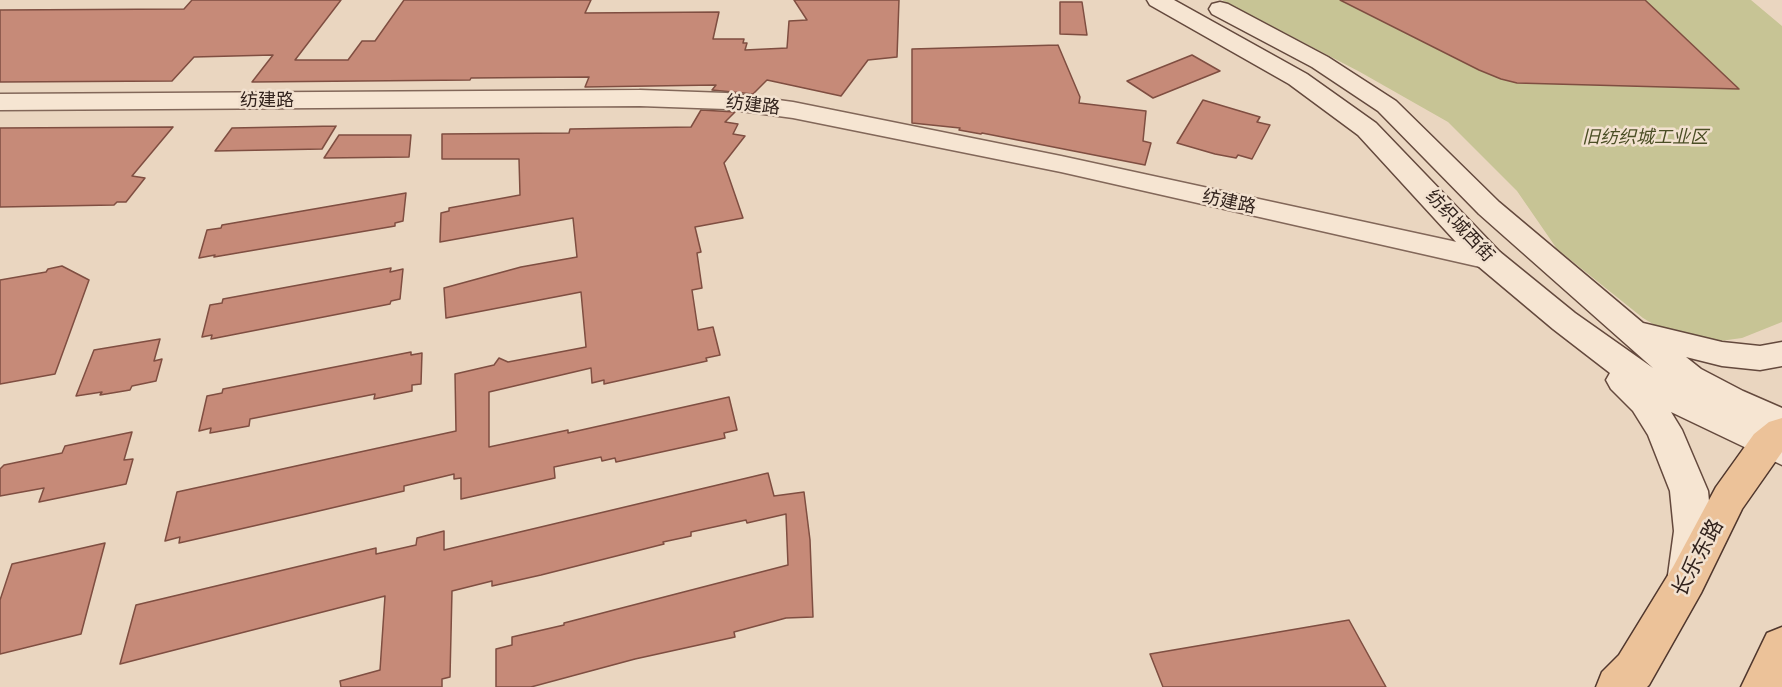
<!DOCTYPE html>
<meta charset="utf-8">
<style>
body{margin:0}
canvas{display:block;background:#ead6c0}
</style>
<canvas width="1782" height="687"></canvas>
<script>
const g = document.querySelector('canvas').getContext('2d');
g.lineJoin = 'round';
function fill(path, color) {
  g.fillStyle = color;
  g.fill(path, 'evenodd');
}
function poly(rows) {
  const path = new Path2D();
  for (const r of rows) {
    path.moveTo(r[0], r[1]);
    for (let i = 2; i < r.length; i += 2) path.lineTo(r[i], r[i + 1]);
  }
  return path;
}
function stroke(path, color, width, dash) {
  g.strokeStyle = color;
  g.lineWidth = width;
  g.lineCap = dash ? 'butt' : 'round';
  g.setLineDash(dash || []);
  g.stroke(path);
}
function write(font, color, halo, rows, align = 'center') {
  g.font = font + ' "Crimson Pro","Noto Sans SC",serif';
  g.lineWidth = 5;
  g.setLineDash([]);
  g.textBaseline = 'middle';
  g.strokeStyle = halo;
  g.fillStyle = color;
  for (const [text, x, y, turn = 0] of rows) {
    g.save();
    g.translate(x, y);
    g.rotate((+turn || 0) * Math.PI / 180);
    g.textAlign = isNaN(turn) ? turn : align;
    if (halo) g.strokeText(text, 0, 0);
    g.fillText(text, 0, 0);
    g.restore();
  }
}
fill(poly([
 [1222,0,1751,0,1782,26,1782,322,1742,338,1720,341,1697,339,1663,330,1643,318,1557,249,1517,191,1448,122,1360,72]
]), '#c7c495');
const building = poly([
 [192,0,341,0,295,60,348,60,362,41,375,41,404,0,591,0,585,13,719,12,713,39,744,39,743,43,747,43,745,50,787,48,789,21,807,20,794,0,899,0,897,57,868,60,841,96,767,80,753,94,712,90,716,85,585,87,589,77,471,78,470,80,252,82,273,55,194,57,172,81,0,82,0,10,184,9,192,0],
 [1340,0,1645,0,1739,89,1517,83,1501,79,1479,70,1340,0],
 [1060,2,1082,2,1087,35,1060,34,1060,2],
 [1058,45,1080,97,1079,103,1146,111,1143,141,1151,143,1145,165,982,133,981,134,959,130,960,128,912,123,912,49,1058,45],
 [1192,55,1220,71,1153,98,1127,81,1192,55],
 [1203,100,1260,117,1257,122,1270,125,1252,159,1238,155,1236,158,1215,154,1177,143,1203,100],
 [701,110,735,112,725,122,738,124,733,134,745,136,724,163,743,218,695,227,701,252,697,253,702,288,692,290,698,330,713,327,720,355,706,358,707,361,604,384,604,380,592,383,591,368,489,392,489,447,568,430,568,433,729,397,737,430,724,433,725,438,616,462,615,458,602,461,601,457,554,467,555,478,461,499,461,478,454,479,454,474,404,486,404,491,306,514,179,543,180,537,165,541,177,492,456,431,455,374,494,365,499,358,508,362,586,347,581,292,446,318,444,288,521,267,577,257,573,218,440,242,441,213,449,211,449,208,520,195,519,159,442,159,442,134,569,133,570,129,691,127,701,110],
 [336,126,322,149,215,151,232,128,336,126],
 [173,127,132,176,145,178,126,202,117,202,114,205,0,207,0,128,173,127],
 [339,135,411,135,409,157,324,158,339,135],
 [406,193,403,221,395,223,395,226,214,257,215,255,199,258,207,230,221,228,222,225,406,193],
 [62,266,89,280,55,374,0,384,0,280,46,272,48,269,62,266],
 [391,268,390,272,403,269,400,299,391,301,390,304,211,339,212,335,202,337,210,305,222,303,223,299,391,268],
 [160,339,154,361,162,359,156,381,132,386,130,390,100,395,102,392,76,396,94,350,160,339],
 [411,352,411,355,422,353,421,384,412,385,412,391,374,399,375,394,250,419,249,426,210,433,211,428,199,431,207,396,222,393,223,389,411,352],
 [132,432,124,460,133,459,126,484,39,502,44,488,0,496,0,469,4,465,62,453,65,446,132,432],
 [768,473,774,496,804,492,810,540,813,617,786,618,734,632,735,637,635,659,531,687,496,687,496,649,512,645,512,637,564,625,564,623,614,610,788,565,786,514,747,523,746,520,691,532,691,536,663,542,664,544,541,575,492,586,492,581,452,591,450,677,442,679,442,687,341,687,340,681,380,670,385,596,120,664,136,605,376,548,376,554,416,545,417,538,444,531,444,550,768,473],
 [105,543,81,634,0,654,0,600,12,564,105,543],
 [1349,620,1386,687,1163,687,1150,654,1349,620]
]);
fill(building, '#c68a78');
stroke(building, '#7f4e41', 1.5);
const tertiary = poly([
 [640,90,726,93,793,102,1061,156,1489,249,1500,252,1504,259,1500,266,1489,269,1061,172,793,118,726,109,640,106,0,110,0,94,640,90]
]);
const secondary = poly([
 [1147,0,1174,0,1307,74,1376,123,1500,252,1575,313,1653,368,1479,214,1378,111,1312,67,1212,14,1209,9,1212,4,1220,2,1228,4,1328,57,1396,101,1499,202,1643,323,1722,342,1760,346,1782,342,1782,366,1760,370,1722,366,1686,357,1701,369,1743,391,1782,408,1782,465,1671,412,1682,430,1708,491,1712,531,1708,575,1702,588,1688,593,1674,588,1668,575,1674,531,1670,491,1648,435,1633,411,1611,389,1606,380,1610,373,1553,329,1478,266,1358,135,1289,84,1150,5,1147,0]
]);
const primary = poly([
 [1782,418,1782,452,1742,509,1701,593,1649,685,1647,687,1596,687,1602,672,1619,655,1673,567,1716,487,1754,434,1769,422,1782,418],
 [1782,627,1782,687,1741,687,1767,633,1782,627]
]);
stroke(tertiary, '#826759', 3);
stroke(secondary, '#64493d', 3);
stroke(primary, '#50372d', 3);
fill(tertiary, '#f6e5d2');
fill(secondary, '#f6e5d2');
fill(primary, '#ecc299');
write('18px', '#32231d', '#f2e1cf', [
 ["纺建路",267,100],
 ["纺建路",753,105,7],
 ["纺建路",1229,202,12],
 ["纺织城西街",1460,226,47]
]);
write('italic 18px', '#4b4e25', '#f2e1cf', [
 ["旧纺织城工业区",1645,137]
]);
write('21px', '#32231d', '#f2e1cf', [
 ["长乐东路",1698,558,-62]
]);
</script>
